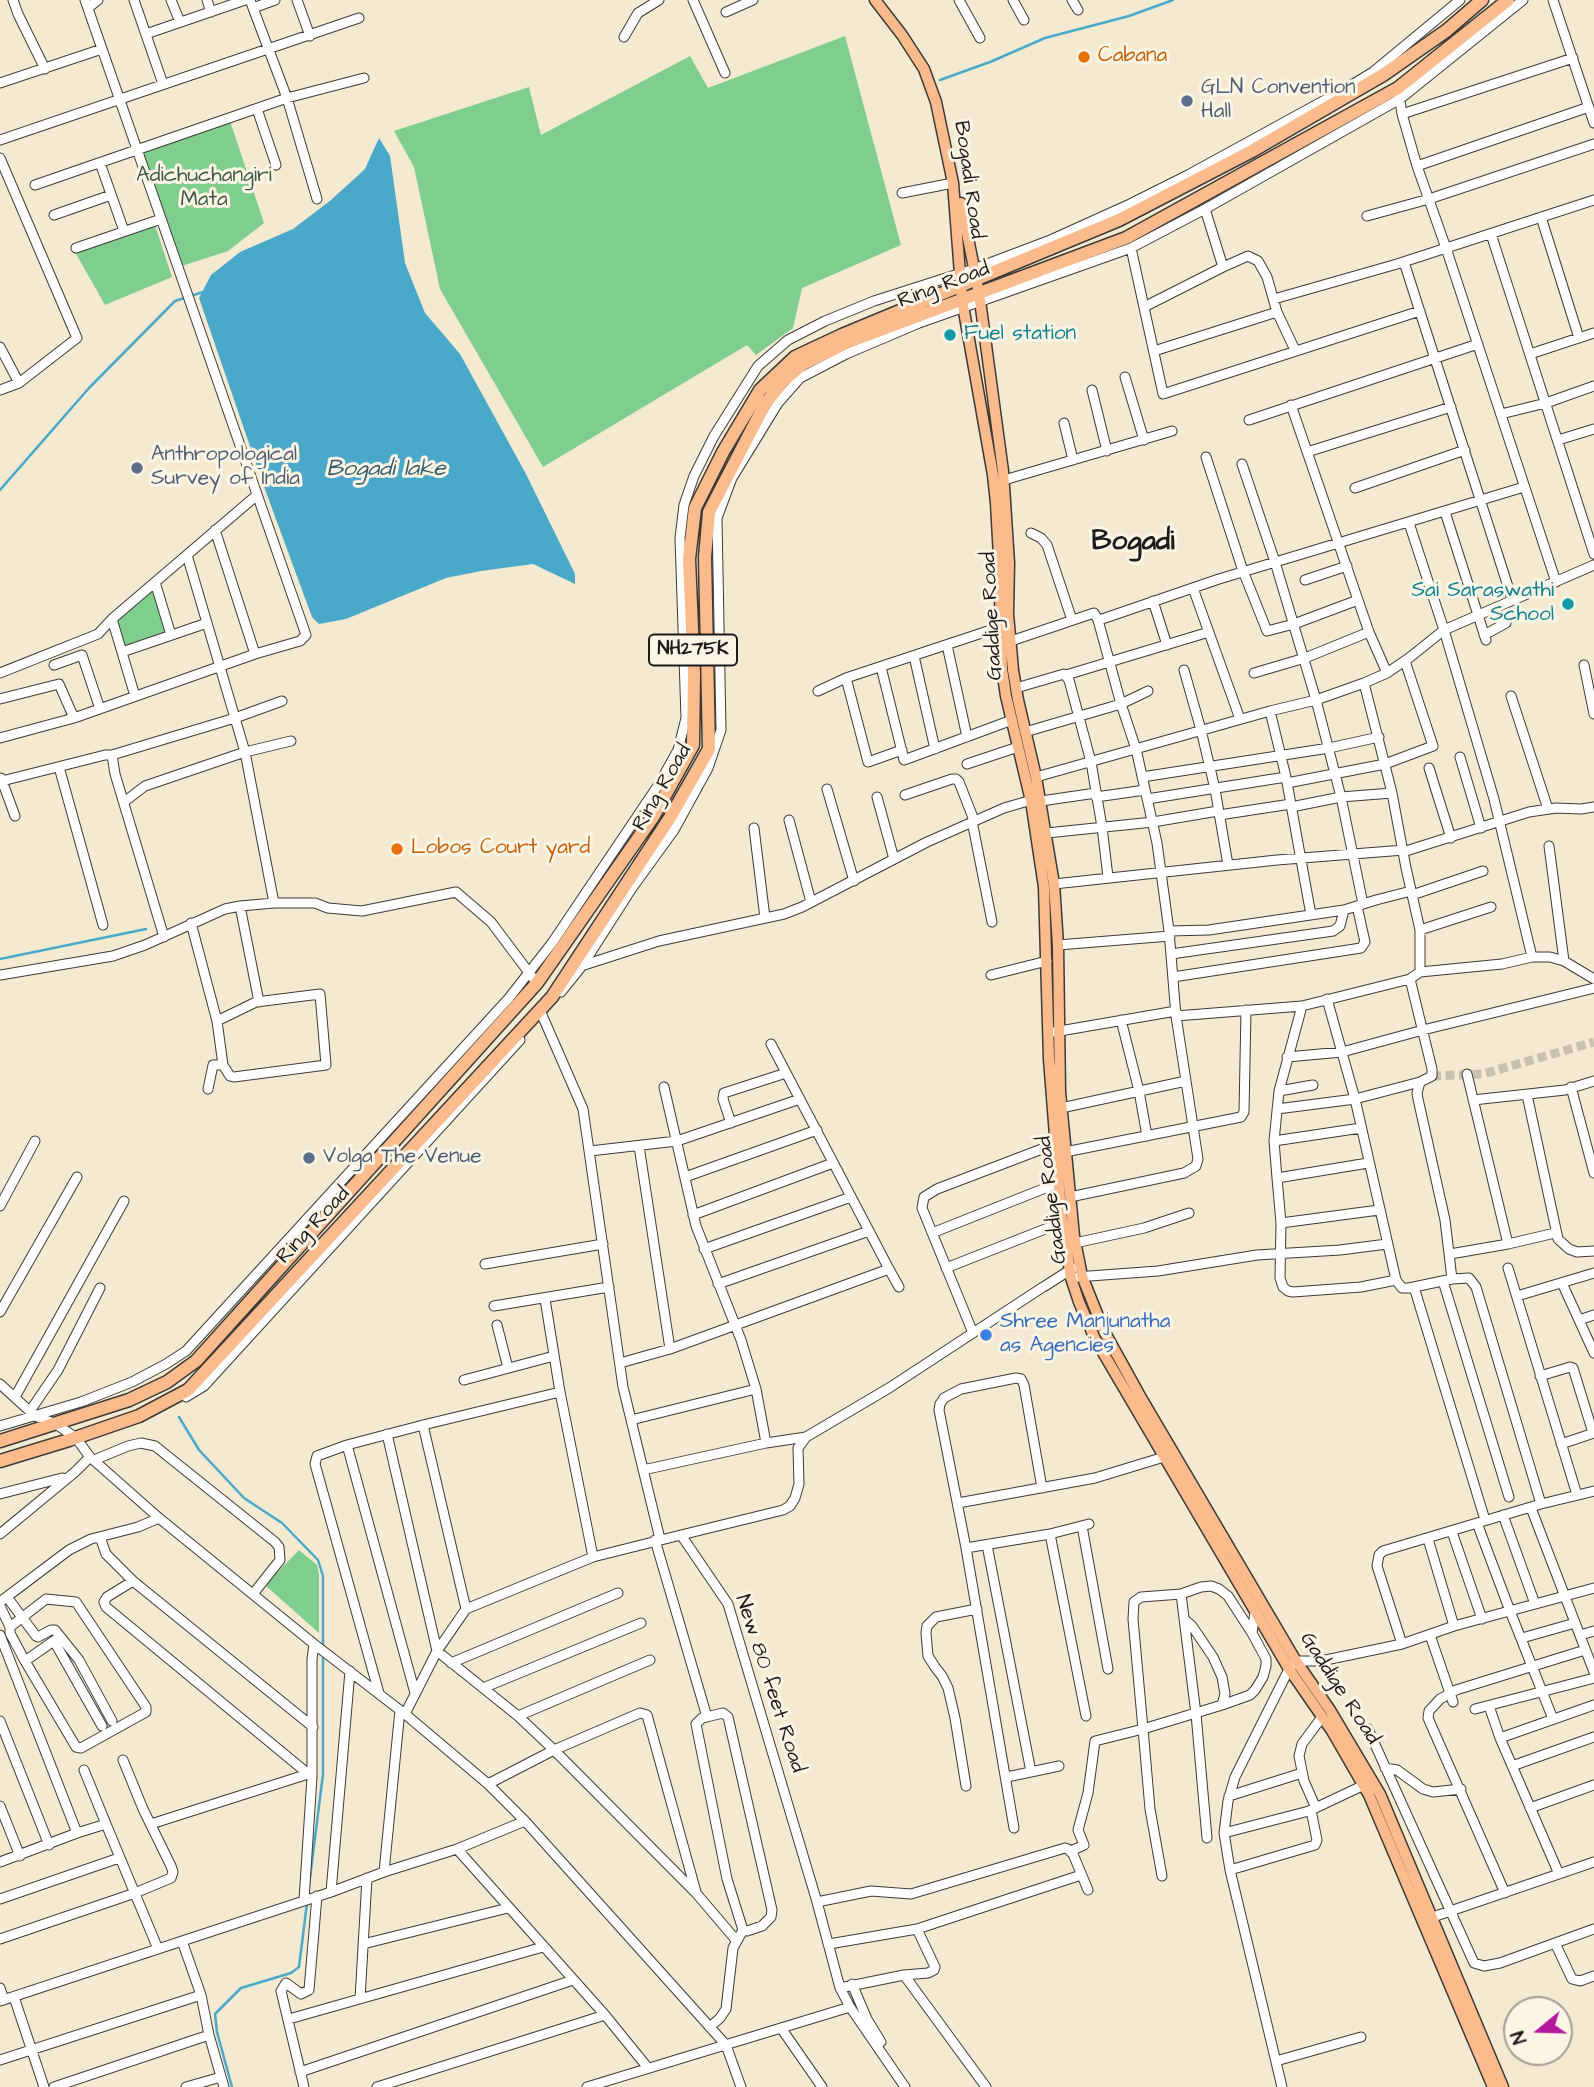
<!DOCTYPE html>
<style>
body{margin:0}
#map{position:relative;width:1594px;height:2087px;overflow:hidden;background:#f4ead1;font-family:"Architects Daughter",sans-serif}
canvas{display:block}
.north{position:absolute;left:1503px;top:1996px;width:70px;height:70px;box-sizing:border-box;background:#fcf5e5;border:2px solid #a29e95;border-radius:50%;rotate:251deg;font-size:19px;font-weight:700;line-height:28px;text-align:center;color:#1c1c1c}
.north::after{content:'';display:block;margin:auto;width:24px;height:32px;background:#b5179e;clip-path:polygon(50% 0,100% 100%,50% 72%,0 100%)}
</style>
<div id="map">
<canvas width="1594" height="2087"></canvas>
<div class="north">N</div>
</div>
<script>
const g = document.querySelector('canvas').getContext('2d');
g.lineJoin = 'round';
function fill(path, color) {
  g.fillStyle = color;
  g.fill(path, 'evenodd');
}
function poly(rows) {
  const path = new Path2D();
  for (const r of rows) {
    path.moveTo(r[0], r[1]);
    for (let i = 2; i < r.length; i += 2) path.lineTo(r[i], r[i + 1]);
  }
  return path;
}
function stroke(path, color, width, dash) {
  g.strokeStyle = color;
  g.lineWidth = width;
  g.lineCap = dash ? 'butt' : 'round';
  g.setLineDash(dash || []);
  g.stroke(path);
}
function write(font, color, halo, rows, align = 'center') {
  g.font = font + ' "Architects Daughter",sans-serif';
  g.lineWidth = 6;
  g.setLineDash([]);
  g.textBaseline = 'middle';
  g.strokeStyle = halo;
  g.fillStyle = color;
  for (const [text, x, y, turn = 0] of rows) {
    g.save();
    g.translate(x, y);
    g.rotate((+turn || 0) * Math.PI / 180);
    g.textAlign = isNaN(turn) ? turn : align;
    if (halo) g.strokeText(text, 0, 0);
    g.fillText(text, 0, 0);
    g.restore();
  }
}
fill(poly([
 [845,36,901,245,802,288,793,328,756,355,747,345,543,467,440,289,414,167,394,131,529,87,541,135,690,56,708,88],
 [229,118,264,223,228,251,182,266,141,149],
 [155,225,172,277,105,305,75,252],
 [153,586,168,633,125,648,115,618],
 [299,1550,317,1565,319,1574,319,1633,265,1585]
]), '#7fce8d');
fill(poly([
 [379,138,390,156,405,263,425,313,460,354,526,474,575,574,575,584,533,564,481,571,446,578,346,619,319,624,312,617,263,484,199,298,211,275,240,252,293,229,331,200,365,169]
]), '#4aa8c9');
stroke(poly([
 [940,80,990,62,1045,38,1129,16,1173,0],
 [0,490,89,388,175,301,203,292],
 [0,959,146,929],
 [179,1417,199,1450,244,1498,282,1523,318,1560,323,1576,323,1649],
 [309,1886,323,1774,323,1656],
 [232,2087,217,2032,215,2014,241,1988,291,1973,299,1967,307,1903]
]), '#4aa8c9', 2.5);
stroke(poly([
 [1432,1076,1483,1074,1594,1042]
]), '#c9c1ad', 9, [9, 4.5]);
const minor = poly([
 [13,0,18,14,45,69],
 [134,0,163,84],
 [171,0,180,22],
 [207,0,211,12],
 [250,0,287,98,317,199],
 [297,0,310,36],
 [693,0,725,73],
 [959,0,980,38],
 [1013,0,1024,20],
 [1072,0,1078,10],
 [1553,0,1594,123],
 [88,8,98,0],
 [253,8,275,0],
 [726,12,753,0],
 [146,34,245,0],
 [624,37,638,13,659,0],
 [0,83,102,49],
 [1399,94,1402,114,1417,166,1446,248,1556,582],
 [257,109,276,165],
 [1402,114,1573,58],
 [0,140,359,18],
 [0,158,77,338,19,383,0,390],
 [100,163,124,231],
 [1417,166,1589,107],
 [35,185,287,98,364,78],
 [902,193,953,183],
 [1205,209,1223,267,1248,256,1258,261,1267,277,1277,312,1295,350],
 [54,215,111,195],
 [1367,216,1429,199,1594,144],
 [1541,217,1579,338],
 [1491,234,1594,554],
 [76,248,161,219],
 [1131,248,1163,394,1420,311],
 [1404,262,1512,599],
 [1274,299,1397,264,1594,200],
 [1144,307,1223,267],
 [0,347,19,383],
 [1154,351,1277,312],
 [1530,354,1594,333],
 [1125,377,1144,440],
 [1092,390,1107,451],
 [1291,405,1369,632,1387,673],
 [1501,414,1546,403,1594,386],
 [1249,420,1478,344],
 [1064,423,1073,460],
 [1558,440,1594,429],
 [1307,452,1451,407],
 [1206,457,1243,571,1267,631,1294,624,1358,600],
 [1242,464,1275,562,1316,700,1341,797,1363,904],
 [1004,480,1172,431],
 [1355,488,1465,450],
 [1445,512,1486,640],
 [1409,523,1444,630,1494,799,1532,957],
 [215,530,255,654],
 [1031,533,1041,538,1047,545,1072,620],
 [187,555,245,752,274,903],
 [1305,580,1347,566],
 [155,582,171,635],
 [1193,588,1240,719],
 [1153,601,1167,645],
 [1484,635,1506,623],
 [1011,641,1094,613,1098,620,1105,618,1219,579,1524,487],
 [947,645,967,737],
 [122,652,207,623],
 [914,656,935,749],
 [54,665,82,655,100,709],
 [1584,665,1594,714],
 [881,667,904,760,1012,720],
 [1184,670,1201,730,1215,789,1228,865],
 [0,673,98,634,112,619],
 [1254,673,1305,658,1369,632],
 [1066,675,1209,632],
 [846,678,868,762,902,750],
 [1364,683,1392,793,1406,868,1420,930,1420,972],
 [1016,688,1064,674,1069,680,1091,762,1102,827,1108,877],
 [818,691,846,678,1000,627],
 [135,696,112,619,257,495],
 [1511,696,1548,809],
 [0,699,59,684,74,718],
 [1270,711,1286,777,1311,915],
 [1025,732,1121,704,1148,691],
 [0,738,74,718,255,654,300,641,306,635,85,0],
 [1460,757,1481,828],
 [967,764,1018,747],
 [59,767,103,925],
 [1429,768,1451,838],
 [1036,777,1270,711,1316,700,1364,683,1387,673,1409,658,1444,630,1594,565],
 [1142,777,1329,748,1379,737],
 [1,778,15,816],
 [2,781,105,755,112,755],
 [1287,783,1385,764,1433,746,1405,661],
 [827,789,854,881],
 [905,795,952,779,956,779,959,782,974,820],
 [877,797,894,859],
 [1096,797,1145,790],
 [1147,799,1286,777],
 [1041,801,1096,793],
 [124,802,145,786,245,752,291,741],
 [1291,807,1341,797,1392,793],
 [1219,815,1291,804],
 [789,820,811,902],
 [972,821,992,922],
 [754,828,765,918],
 [1047,833,1153,822,1218,811],
 [1549,846,1564,961],
 [1054,884,1277,860,1404,850,1406,851,1529,812,1556,808,1581,809,1594,807],
 [1412,895,1483,871],
 [240,906,259,1002],
 [191,923,217,1021,223,1065,213,1065,208,1089],
 [1420,930,1491,907],
 [1169,931,1209,930,1344,910,1376,900,1411,891],
 [164,937,115,774,112,755,235,718,282,701],
 [1058,945,1170,936],
 [1171,954,1333,931,1340,926,1344,910],
 [581,966,659,941,784,914,802,907,927,842,1004,808,1035,799],
 [0,975,113,956,145,945,225,909,240,906,274,903,315,903,328,908,362,911,456,892,491,922,533,978],
 [991,975,1047,961],
 [1173,977,1361,948,1365,942,1357,906],
 [1410,979,1432,1069,1432,1076,1420,1082,1417,1093,1418,1099,1445,1220,1452,1279,1469,1278,1476,1287,1541,1504],
 [561,992,582,966,632,888,674,830,708,768,721,730,717,518,732,478,778,403,800,378,846,354,919,323,1131,248,1205,209,1400,99,1523,0],
 [1327,999,1355,1099,1396,1280,1402,1288,1409,1288,1452,1279],
 [1302,1006,1279,1091,1274,1141,1277,1178,1368,1163],
 [542,1015,583,1109,623,1387,660,1539],
 [1176,1016,1302,1006,1410,979,1420,972,1502,964,1532,957,1550,957,1564,961,1594,979],
 [1121,1020,1139,1091,1147,1136],
 [217,1021,256,1002,320,994,326,1065,234,1077,230,1076,223,1065],
 [1054,1032,1176,1011],
 [771,1044,889,1269],
 [1287,1057,1342,1052,1423,1030,1594,988],
 [1467,1074,1508,1244],
 [664,1087,696,1226,741,1340,756,1389,766,1443],
 [1571,1087,1594,1173],
 [1279,1091,1313,1085],
 [1527,1095,1558,1239,1569,1249,1577,1252,1594,1251],
 [1473,1100,1565,1090,1594,1081],
 [1061,1108,1186,1081],
 [1277,1109,1355,1099,1420,1082],
 [731,1123,723,1099,724,1093,786,1073],
 [1274,1141,1361,1128],
 [639,1146,670,1349],
 [590,1151,677,1141,800,1099],
 [1065,1152,1241,1117,1244,1112,1246,1010],
 [685,1177,817,1130],
 [1277,1178,1281,1223],
 [1070,1197,1184,1173,1196,1166,1198,1159,1176,1016,1169,931,1157,843,1136,749,1121,704,1098,620],
 [0,1206,35,1141],
 [1379,1210,1281,1223,1280,1278,1283,1287,1288,1291,1293,1292,1361,1287,1396,1280],
 [693,1215,833,1163],
 [932,1233,1058,1183],
 [1075,1243,1144,1228,1189,1213],
 [704,1249,851,1197],
 [1450,1254,1508,1244,1555,1233],
 [485,1264,603,1244],
 [946,1268,1063,1222],
 [1508,1268,1577,1495],
 [1076,1277,1158,1271,1257,1255,1340,1250,1387,1244],
 [1443,1281,1509,1497],
 [1562,1283,1594,1353],
 [718,1284,869,1231],
 [1045,1286,1073,1268],
 [1414,1287,1485,1520],
 [1517,1296,1594,1273],
 [545,1299,560,1392],
 [494,1306,609,1287],
 [0,1312,77,1177],
 [1579,1320,1594,1315],
 [497,1325,508,1368],
 [973,1333,922,1208,924,1197,937,1189,1055,1144],
 [620,1363,670,1349,889,1269,899,1287],
 [1540,1376,1570,1367,1573,1368,1593,1433],
 [464,1380,554,1356],
 [0,1384,35,1416,56,1424,76,1438,90,1457,159,1518,314,1644,405,1714,488,1784,525,1821,726,2045,741,2087],
 [15,1397,124,1201],
 [186,1397,204,1386,520,1040],
 [30,1411,58,1370,100,1288],
 [631,1420,756,1389],
 [423,1425,466,1609],
 [0,1426,81,1402,132,1382,166,1364,186,1351,509,998,552,943,659,784,678,750,686,718,680,538,684,505,694,476,714,436,758,366,788,340,825,321,874,301,974,269,1048,241,1130,204,1188,175,1345,89,1373,72,1460,0],
 [387,1434,437,1651,518,1716,554,1750,696,1893,736,1940],
 [1561,1444,1594,1433],
 [347,1445,415,1693],
 [94,1460,128,1446,141,1443,155,1446,275,1542,279,1547,280,1560,253,1594],
 [643,1470,766,1443,806,1437],
 [0,1494,62,1478],
 [958,1503,1095,1478,1164,1457],
 [1531,1508,1594,1672],
 [1503,1515,1535,1604],
 [1477,1523,1510,1611,1553,1719],
 [1082,1526,1108,1669],
 [1452,1532,1482,1619],
 [0,1534,75,1472,90,1457],
 [1050,1534,1086,1716],
 [100,1537,106,1554,133,1581,313,1727],
 [1428,1539,1454,1626],
 [655,1540,707,1717],
 [987,1545,1031,1772],
 [966,1548,1050,1534,1089,1524],
 [133,1581,107,1597,104,1602,106,1607,312,1777],
 [1181,1594,1196,1714,1207,1838],
 [7,1597,36,1636,38,1637,51,1630,55,1630,79,1660,112,1721],
 [0,1602,69,1550,91,1539,138,1527,159,1518],
 [0,1606,10,1627,10,1633,25,1661,76,1747,81,1748,146,1712,146,1707,76,1602,46,1599,10,1627],
 [1185,1620,1192,1626,1213,1657,1222,1677,1225,1694,1222,1705],
 [0,1635,77,1833,106,1824,158,1949],
 [1430,1635,1453,1702],
 [1580,1635,1594,1631],
 [1522,1638,1575,1623],
 [54,1641,102,1726],
 [1402,1644,1377,1566,1379,1555,1383,1551,1541,1504,1594,1491],
 [25,1661,58,1638],
 [451,1663,618,1593],
 [483,1688,641,1623],
 [379,1693,315,1464,317,1456,347,1445,423,1425,560,1392,593,1557],
 [1489,1706,1500,1738,1559,1874],
 [1475,1709,1594,1678],
 [405,1714,437,1651,466,1609,593,1557,681,1535],
 [518,1716,650,1660],
 [0,1721,49,1845],
 [1368,1729,1474,1963,1484,1966,1500,1963,1594,1929],
 [1500,1738,1594,1705],
 [1512,1766,1594,1737],
 [1385,1768,1397,1770,1423,1789,1433,1792,1461,1789],
 [84,1770,106,1824],
 [1007,1777,1059,1766],
 [488,1784,554,1750,640,1713,647,1715,696,1892],
 [966,1786,955,1718,948,1688,942,1676,935,1667,928,1656,926,1633,927,1626,936,1617,977,1609],
 [1229,1796,1302,1773],
 [0,1806,20,1856],
 [1316,1808,1304,1781,1299,1756,1302,1744,1322,1717],
 [1530,1808,1594,1785],
 [151,1824,308,1774],
 [1014,1828,966,1548,939,1410,940,1404,944,1398,961,1389,1016,1378,1021,1379,1024,1385,1042,1488],
 [1224,1833,1309,1811,1364,1785],
 [457,1849,605,2015,648,2068],
 [1071,1851,1084,1845,1078,1830,1088,1793,1095,1741,1143,1729,1133,1619,1134,1602,1141,1597,1181,1594,1201,1587,1211,1586,1219,1589,1228,1596,1252,1633],
 [0,1862,77,1833],
 [1230,1870,1315,1845,1317,1840,1311,1810],
 [384,1872,400,1710],
 [1162,1876,1150,1809,1143,1729,1222,1705,1250,1695,1255,1690,1263,1677,1266,1666,1266,1659,1252,1633,1255,1612],
 [331,1892,384,1872,457,1849,525,1821],
 [1505,1893,1428,1718,1429,1711,1440,1699,1456,1690,1585,1650],
 [0,1899,119,1858],
 [304,1900,312,1777,312,1659,314,1644],
 [817,1902,871,1891,911,1894,1065,1848,1068,1849,1073,1854,1088,1890],
 [1427,1919,1594,1862],
 [0,1939,135,1893,171,1878,173,1872,171,1866,143,1809,123,1760],
 [182,1941,201,1995,209,2035,224,2087],
 [1555,1943,1572,1979,1580,1981,1594,1976],
 [363,1944,508,1908],
 [829,1944,917,1929,1081,1875],
 [904,1975,986,2087],
 [852,1984,867,2019,881,2042],
 [0,1988,4,2000],
 [840,1988,904,1975,928,1973,934,1970,935,1967,917,1929],
 [14,1997,44,2087],
 [360,1999,367,1878],
 [0,2001,331,1892,350,1671],
 [289,2019,543,1947],
 [710,2027,720,2018,726,2009,733,1948,743,1930,727,1879,696,1724,702,1718,723,1713,728,1717,772,1910,771,1917,762,1926,747,1931,743,1930],
 [781,2028,822,2087],
 [0,2060,201,1995],
 [1276,2061,1361,2037],
 [300,2072,573,1980],
 [54,2087,209,2035],
 [186,2087,221,2077],
 [304,2087,281,1991,286,1983,301,1994,309,1990,317,1896],
 [377,2087,605,2015],
 [587,2087,850,2007],
 [905,2087,850,2007,840,1988,817,1902,728,1604,681,1535,783,1510,790,1506,795,1498,799,1484,798,1448,806,1437,889,1388,1043,1287],
 [1282,2087,1230,1870,1224,1833,1228,1801,1235,1777,1289,1669,1296,1661,1321,1661,1402,1644,1454,1626,1594,1588]
]);
const major = poly([
 [875,0,902,35,924,69,936,102,953,183,962,300,993,475,996,503,999,557,1002,669,1006,696,1031,801,1044,887,1049,1059,1061,1212,1071,1278,1079,1302,1095,1339,1289,1669,1332,1731,1369,1795,1493,2087],
 [961,203,979,293,1003,471,1009,563,1008,614,1013,670,1018,700,1036,777,1054,884,1058,945,1060,1092,1074,1236,1082,1276,1104,1331,1140,1396,1296,1661,1330,1710,1380,1794,1503,2087]
]);
const highway = poly([
 [0,1441,129,1400,167,1382,196,1361,537,983,653,817,693,745,694,674,689,559,695,508,723,452,760,390,795,357,842,335,1119,220,1252,151,1383,75,1446,31,1482,0],
 [0,1461,69,1440,139,1416,188,1390,552,997,671,816,709,749,705,557,709,512,765,404,783,381,803,364,846,343,1126,238,1398,88,1508,0]
]);
stroke(minor, '#3c3b37', 11);
stroke(major, '#3c3b37', 13);
stroke(highway, '#3c3b37', 15);
stroke(minor, '#fff', 9);
stroke(major, '#fbbb8d', 10);
stroke(highway, '#fbbb8d', 12);
for (const [x, y, r, color] of [
 [1084,57,7,"#e8710a"],
 [1187,101,7,"#5c6f8a"],
 [950,335,7,"#0f9aa8"],
 [137,468,7,"#5c6f8a"],
 [1568,604,7,"#0f9aa8"],
 [397,849,7,"#e8710a"],
 [309,1158,7,"#5c6f8a"],
 [986,1335,7,"#3f7fe0"]
]) {
  const dot = new Path2D();
  dot.arc(x, y, r, 0, 2 * Math.PI);
  g.fillStyle = color;
  g.fill(dot);
  stroke(dot, '#fcf5e5', 2.5);
}
for (const [x, y, w] of [
 [693,650,88]
]) {
  const box = new Path2D();
  box.roundRect(x - w / 2, y - 15.5, w, 31, 5);
  g.fillStyle = '#fcf5e5';
  g.fill(box);
  stroke(box, '#1c1c1c', 2);
}
write('bold 19px', '#1c1c1c', null, [
 ["NH275K",693,650]
]);
write('21px', '#c56008', '#fcf5e5', [
 ["Cabana",1098,57],
 ["Lobos Court yard",411,849]
], 'left');
write('21px', '#4e5e75', '#fcf5e5', [
 ["GLN Convention",1201,89],
 ["Hall",1201,113],
 ["Anthropological",151,456],
 ["Survey of India",151,480],
 ["Volga The Venue",323,1158]
], 'left');
write('21px', '#3f5a44', '#fcf5e5', [
 ["Adichuchangiri",204,177],
 ["Mata",204,201]
]);
write('21px', '#1c1c1c', '#fcf5e5', [
 ["Bogadi Road",968,180,82],
 ["Ring Road",944,286,-21],
 ["Gaddige Road",993,616,-93],
 ["Ring Road",663,788,-60],
 ["Gaddige Road",1053,1200,-97],
 ["Ring Road",314,1226,-47],
 ["New 80 feet Road",769,1684,72],
 ["Gaddige Road",1339,1689,57]
]);
write('21px', '#0d838f', '#fcf5e5', [
 ["Fuel station",964,335],
 ["Sai Saraswathi",1554,592,"right"],
 ["School",1554,616,"right"]
], 'left');
write('21px', '#366cbe', '#fcf5e5', [
 ["Shree Manjunatha",1000,1323],
 ["as Agencies",1000,1347]
], 'left');
write('italic 23px', '#315b6a', '#fcf5e5', [
 ["Bogadi lake",386,470]
]);
write('bold 28px', '#1c1c1c', '#fcf5e5', [
 ["Bogadi",1133,543]
]);
</script>
